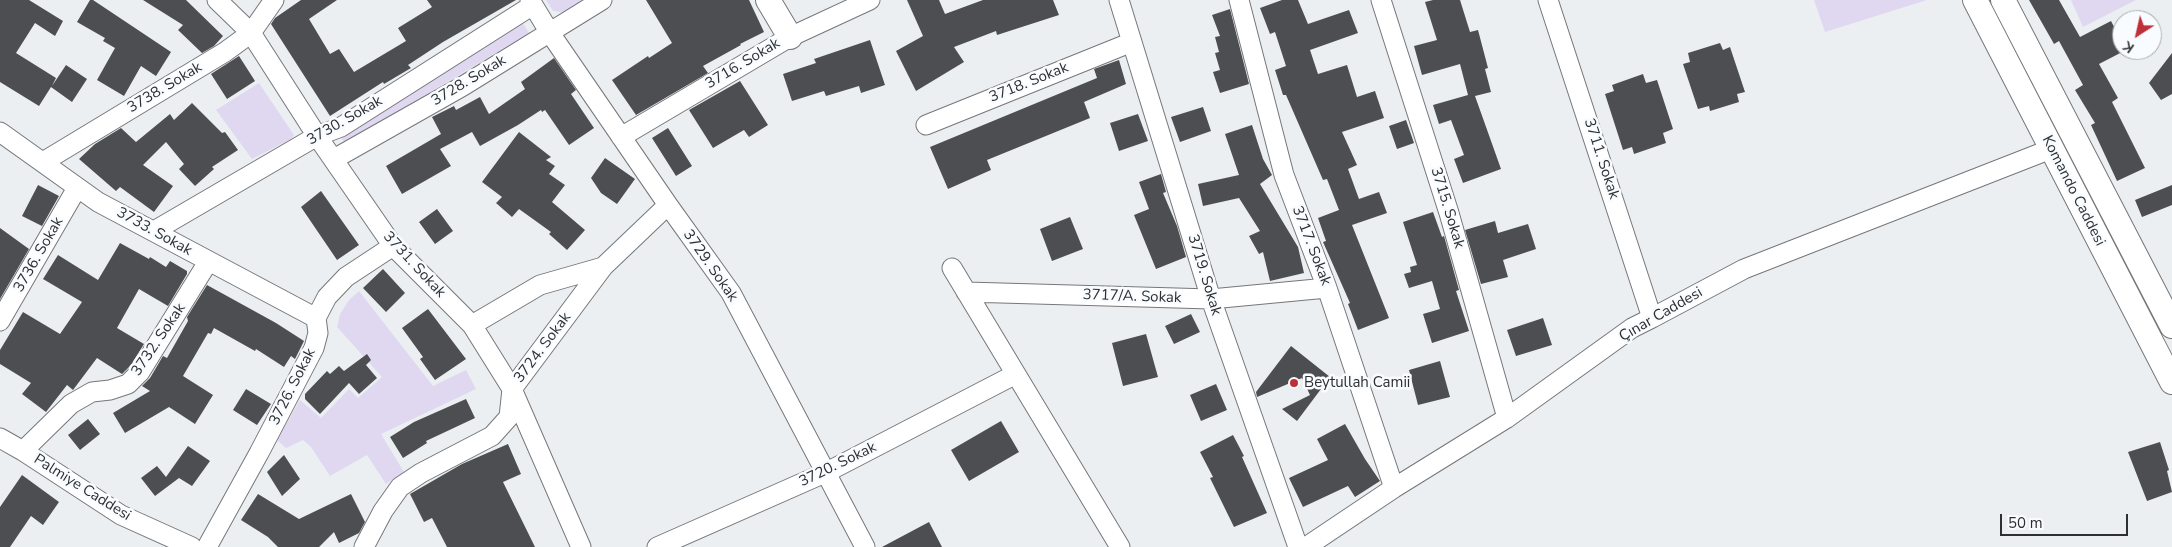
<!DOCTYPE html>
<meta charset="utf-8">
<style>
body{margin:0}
#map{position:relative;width:2172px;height:547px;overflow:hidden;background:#eceff1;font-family:"Nunito Sans",sans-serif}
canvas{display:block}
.north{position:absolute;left:2112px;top:10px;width:50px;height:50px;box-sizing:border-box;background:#f9fcff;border:1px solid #a8aaac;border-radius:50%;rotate:215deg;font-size:14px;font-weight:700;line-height:20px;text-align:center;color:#2e2f30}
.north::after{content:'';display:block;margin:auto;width:18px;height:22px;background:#bf2f39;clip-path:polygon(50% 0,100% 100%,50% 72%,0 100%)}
.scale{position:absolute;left:2000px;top:514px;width:128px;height:22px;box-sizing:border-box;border:2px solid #2e2f30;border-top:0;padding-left:6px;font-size:15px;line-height:18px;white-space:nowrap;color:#2e2f30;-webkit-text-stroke:4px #f9fcff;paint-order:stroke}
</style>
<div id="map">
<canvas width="2172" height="547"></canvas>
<div class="north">K</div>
<div class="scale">50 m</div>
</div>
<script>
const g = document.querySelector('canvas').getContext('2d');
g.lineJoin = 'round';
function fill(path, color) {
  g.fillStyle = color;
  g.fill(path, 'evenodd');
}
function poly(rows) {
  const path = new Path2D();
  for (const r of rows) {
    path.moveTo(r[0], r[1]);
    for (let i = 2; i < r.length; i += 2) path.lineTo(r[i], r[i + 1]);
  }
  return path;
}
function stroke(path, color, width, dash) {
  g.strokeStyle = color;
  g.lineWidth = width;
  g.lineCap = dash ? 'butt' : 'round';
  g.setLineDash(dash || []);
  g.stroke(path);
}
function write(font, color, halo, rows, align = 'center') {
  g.font = font + ' "Nunito Sans",sans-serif';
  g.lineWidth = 5;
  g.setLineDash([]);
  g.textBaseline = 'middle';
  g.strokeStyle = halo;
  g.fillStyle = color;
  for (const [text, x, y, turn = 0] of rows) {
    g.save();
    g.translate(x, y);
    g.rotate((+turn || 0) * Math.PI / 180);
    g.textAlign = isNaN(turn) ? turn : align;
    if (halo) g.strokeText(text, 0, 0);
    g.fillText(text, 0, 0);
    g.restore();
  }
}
fill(poly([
 [546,0,585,0,566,13,553,11],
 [1814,0,1927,0,1825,32],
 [2071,0,2136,0,2083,27],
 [521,20,529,33,345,143,341,138],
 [259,83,294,135,291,139,252,159,216,110],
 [359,291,433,386,466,370,476,389,381,434,404,472,386,484,367,455,330,476,311,447,303,440,286,448,277,440,300,400,321,418,349,389,358,398,382,377,337,327,340,314,349,300]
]), '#e0d8f1');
fill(poly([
 [0,0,29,0,63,21,55,36,35,23,16,53,56,78,52,86,66,65,87,79,72,102,51,87,39,106,0,82],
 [90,0,93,0,171,52,156,76,141,66,124,96,97,80,115,48,103,41,105,38,77,22],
 [143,0,186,0,223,36,214,46,202,53,178,30,183,25],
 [301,0,337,0,309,19,330,54,339,49,354,72,406,41,398,28,432,7,427,0,516,0,443,42,408,65,411,68,384,84,383,82,330,116,271,24,275,18],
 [646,0,749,0,764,32,740,44,741,45,703,66,708,73,636,115,612,80,648,56,649,58,672,43],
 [907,0,939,0,945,14,983,0,1053,0,1059,15,997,35,996,31,954,47,964,62,916,91,896,51,923,36],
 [1282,0,1298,0,1308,24,1349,10,1358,33,1310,50,1318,74,1347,65,1357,97,1375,91,1384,118,1342,132,1357,165,1348,169,1359,199,1379,192,1387,213,1352,225,1389,318,1358,330,1348,304,1350,303,1323,242,1326,241,1318,218,1339,210,1327,179,1323,180,1286,95,1283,95,1275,70,1286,66,1275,32,1270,34,1260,8],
 [1433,0,1460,0,1470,32,1478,30,1488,68,1485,69,1491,92,1475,96,1501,169,1463,183,1454,159,1464,155,1451,120,1439,124,1433,105,1468,95,1460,64,1422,75,1414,46,1437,40,1425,2],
 [2029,0,2059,0,2080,37,2111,21,2122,42,2122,50,2126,50,2099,64,2118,98,2112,102,2145,168,2117,181,2091,125,2095,123,2075,90,2083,85,2059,41,2054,44],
 [1230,9,1249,84,1220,93,1213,72,1220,70,1215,53,1219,52,1215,37,1220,36,1212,15],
 [870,40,885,85,861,93,859,86,826,96,824,91,792,101,783,74,816,63,814,59],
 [1720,43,1723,50,1730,47,1745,92,1737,94,1739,102,1710,111,1709,106,1698,109,1683,64,1690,62,1688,53],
 [2172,53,2172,94,2161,100,2149,83],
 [239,56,255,81,227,99,211,74],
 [554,58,576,90,571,94,594,128,569,145,545,110,542,112,541,110,518,125,480,146,472,132,440,149,451,166,402,194,386,166,441,134,432,117,454,106,456,110,480,97,489,114,525,89,521,82],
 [1119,60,1126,84,1084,102,1090,118,987,160,991,170,948,189,930,147,1097,78,1094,69],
 [1643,74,1646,83,1657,80,1673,129,1663,133,1666,143,1634,154,1632,147,1623,150,1605,94,1614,91,1612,85],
 [740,81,768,125,749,137,744,130,713,148,689,110],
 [192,103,222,133,225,132,238,150,212,167,214,169,195,186,179,169,184,164,166,142,143,165,173,186,154,212,120,187,116,191,79,159,95,144,121,128,136,142,170,114,174,120],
 [1203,107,1211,131,1180,142,1171,117],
 [1138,114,1148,141,1119,151,1110,123],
 [1406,120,1414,143,1397,149,1389,126],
 [1252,125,1263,159,1272,175,1260,184,1298,247,1304,273,1270,281,1263,252,1259,254,1249,236,1260,231,1239,198,1203,206,1198,184,1239,175,1225,134],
 [668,128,692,166,676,176,652,138],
 [519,132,551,157,546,160,555,166,549,174,565,185,552,202,585,230,567,250,549,234,551,232,519,209,512,217,496,203,502,197,482,182],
 [605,158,635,179,617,204,601,193,591,178],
 [1161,174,1166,192,1163,193,1177,226,1186,257,1156,269,1134,215,1149,209,1139,182],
 [38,185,59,196,42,226,22,216],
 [2172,185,2172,205,2142,217,2135,200],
 [321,191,359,245,337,260,301,207],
 [437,209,453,231,435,244,419,222],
 [1433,212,1442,237,1444,236,1459,290,1456,291,1469,331,1432,343,1423,314,1440,309,1432,281,1409,288,1404,274,1411,272,1410,267,1417,265,1403,222],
 [1070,217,1083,249,1052,261,1040,229],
 [1495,221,1498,233,1528,224,1536,249,1503,260,1508,277,1481,284,1465,230],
 [0,228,29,249,0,299],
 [120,243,149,259,150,257,166,267,170,261,187,271,187,274,168,306,139,289,117,328,144,344,131,365,122,374,97,358,73,390,67,385,46,412,22,394,31,383,0,364,0,350,23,312,60,334,82,302,43,279,58,255,98,280],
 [383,269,405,293,386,312,363,288],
 [207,285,276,323,304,341,295,359,291,356,284,367,256,349,255,351,214,328,211,334,208,333,183,376,213,395,195,424,169,407,125,433,113,413,150,391,142,386,150,378,163,356,167,358,188,321,187,317],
 [428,309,466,359,435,380,420,359,423,357,402,328],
 [1191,314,1200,332,1174,344,1165,326],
 [1543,318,1552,345,1516,356,1507,330],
 [1146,334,1158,377,1123,386,1112,343],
 [1291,346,1330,377,1297,421,1282,409,1310,395,1302,378,1257,397,1256,392],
 [367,354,371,360,366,365,377,378,359,394,349,383,320,414,305,399,305,394,327,371,330,374,339,366,344,371],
 [1440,361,1450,397,1418,405,1409,370],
 [1216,384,1227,410,1201,421,1190,395],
 [246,389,271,404,257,425,233,410],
 [466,399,475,418,426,441,427,443,403,458,390,437,414,422],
 [88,419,100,434,80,450,68,435],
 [1001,421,1019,452,969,481,951,450],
 [1345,424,1365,459,1380,481,1355,497,1348,486,1303,507,1289,478,1328,460,1317,439],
 [1233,435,1244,456,1242,457,1267,513,1234,527,1210,478,1213,477,1200,452],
 [2160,442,2169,470,2167,471,2172,492,2147,501,2128,452],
 [508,444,521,474,503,482,535,547,447,547,432,518,424,522,410,494,462,464],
 [188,446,210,461,192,486,179,478,155,496,141,478,157,466,166,477],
 [284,455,300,479,282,496,267,472],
 [22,475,59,502,43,525,31,516,10,547,0,547,0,507],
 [258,494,299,519,351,494,365,522,359,533,339,543,334,532,319,547,278,547,268,537,241,520],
 [929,522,942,547,882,547]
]), '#4d4e51');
const minor = poly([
 [217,0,251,33,317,136,393,246,472,325,512,389,581,547],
 [530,0,550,33,668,205,731,293,865,547],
 [1119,0,1211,299,1298,547],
 [1239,0,1284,175,1327,288,1394,488],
 [1381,0,1449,213,1507,418],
 [1548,0,1652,318],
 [926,125,1132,42],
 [0,132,98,202,316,318],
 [621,137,790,37,870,0],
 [334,159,463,86,602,0],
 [43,162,225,52,251,33,274,0],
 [154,231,317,136,341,127,533,5],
 [952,268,1120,547],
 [966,292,1211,299,1327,288],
 [0,321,77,188],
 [472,325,540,285,603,267],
 [0,438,23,451,121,515,192,547],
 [23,451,71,404,92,392,110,390,128,384,140,372,208,262],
 [207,547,259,453,314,348,318,333,316,318,327,297,346,277,393,246],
 [364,547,383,511,400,487,421,473,492,436,509,417,512,389,603,267,668,205],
 [657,547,827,472,1016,374],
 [1306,547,1394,488,1507,418,1632,328,1652,318,1744,269,2051,149]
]);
const major = poly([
 [768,0,790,37],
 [1975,0,2172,382],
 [2003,0,2172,326]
]);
stroke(minor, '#75777a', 21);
stroke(major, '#75777a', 26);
stroke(minor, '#fff', 19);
stroke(major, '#fff', 24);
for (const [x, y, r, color] of [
 [1294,383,5,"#bf2f39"]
]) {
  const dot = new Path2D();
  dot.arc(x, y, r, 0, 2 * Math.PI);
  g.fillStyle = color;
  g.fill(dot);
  stroke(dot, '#f9fcff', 2);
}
write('15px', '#2e2f30', '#f9fcff', [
 ["3716. Sokak",743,64,-31],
 ["3728. Sokak",469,81,-31],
 ["3718. Sokak",1029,83,-22],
 ["3738. Sokak",165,88,-31],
 ["3730. Sokak",345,121,-30],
 ["3711. Sokak",1601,159,72],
 ["Komando Caddesi",2073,191,63],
 ["3715. Sokak",1447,208,73],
 ["3733. Sokak",154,232,29],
 ["3717. Sokak",1311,246,69],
 ["3736. Sokak",39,255,-60],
 ["3731. Sokak",414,265,47],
 ["3729. Sokak",710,266,55],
 ["3719. Sokak",1204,275,73],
 ["3717/A. Sokak",1132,297,2],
 ["Çınar Caddesi",1661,315,-30],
 ["3732. Sokak",159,340,-56],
 ["3724. Sokak",543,348,-53],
 ["3726. Sokak",293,387,-63],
 ["3720. Sokak",838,465,-26],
 ["Palmiye Caddesi",82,488,32]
]);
write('15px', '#2e2f30', '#f9fcff', [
 ["Beytullah Camii",1304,383]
], 'left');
</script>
